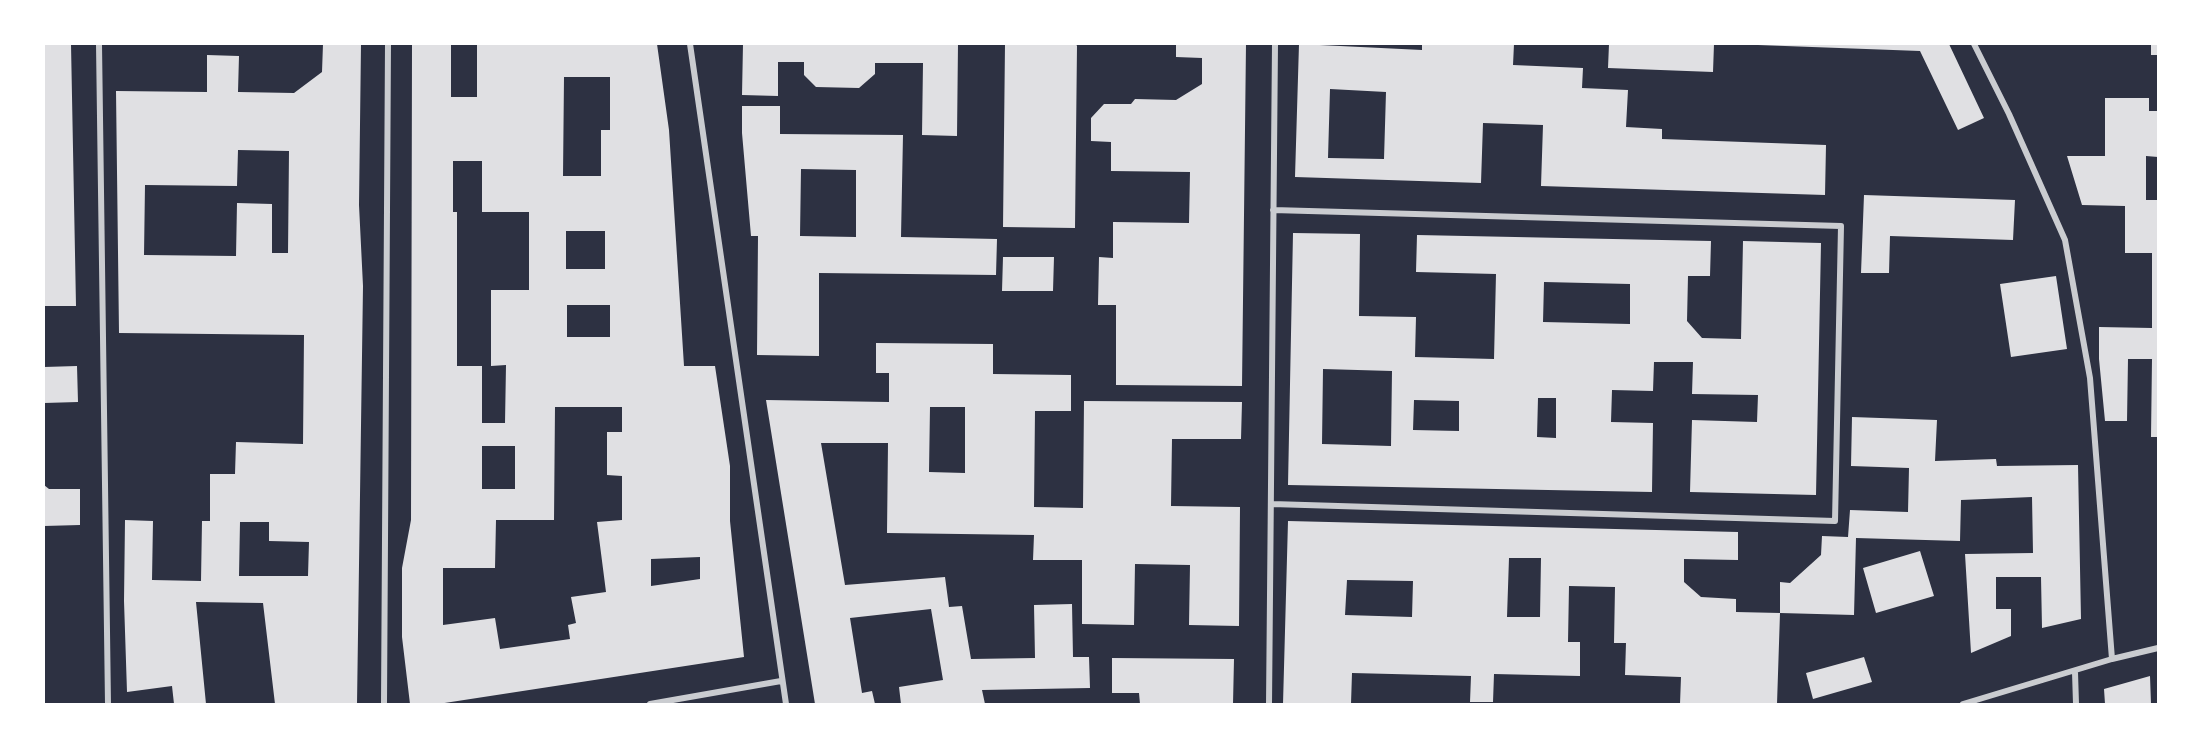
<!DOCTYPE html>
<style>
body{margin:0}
#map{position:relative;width:2202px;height:748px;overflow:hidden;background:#2d3142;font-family:"PT Sans Narrow",sans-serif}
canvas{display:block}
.frame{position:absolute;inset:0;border:45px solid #fff;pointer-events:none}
</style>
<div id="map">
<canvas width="2202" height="748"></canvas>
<div class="frame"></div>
</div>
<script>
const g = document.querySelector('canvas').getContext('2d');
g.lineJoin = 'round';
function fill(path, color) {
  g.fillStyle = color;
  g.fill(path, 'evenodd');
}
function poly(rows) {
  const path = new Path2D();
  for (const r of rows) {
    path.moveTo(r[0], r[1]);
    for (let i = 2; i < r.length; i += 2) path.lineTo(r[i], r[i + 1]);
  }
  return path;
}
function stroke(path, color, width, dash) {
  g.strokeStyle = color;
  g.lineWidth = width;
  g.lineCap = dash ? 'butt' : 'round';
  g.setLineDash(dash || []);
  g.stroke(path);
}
fill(poly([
 [44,44,71,44,76,306,44,306],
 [323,44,361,44,359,205,363,286,357,704,275,704,263,603,196,602,206,704,174,704,172,686,127,692,124,601,125,520,153,521,152,580,201,581,202,521,210,521,210,474,235,474,236,442,303,444,304,335,119,333,116,91,207,92,207,55,239,56,238,92,294,93,322,72],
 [238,150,289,151,288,253,272,253,272,204,237,203,236,256,144,255,145,185,237,186],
 [240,522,269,522,269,541,309,542,308,576,239,576],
 [412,44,451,44,451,97,477,97,477,44,657,44,669,130,684,366,715,366,730,466,730,521,744,657,438,704,410,704,402,637,402,568,411,520],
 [564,77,610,77,610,130,601,130,601,176,563,176],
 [453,161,482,161,482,212,529,212,529,290,491,290,491,366,506,365,505,423,482,423,482,366,457,366,457,212,453,212],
 [566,231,605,231,605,269,566,269],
 [567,305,610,305,610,337,567,337],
 [555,407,622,407,622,432,607,432,607,475,622,476,622,520,597,522,606,592,571,597,576,623,568,625,570,639,500,649,495,618,443,625,443,568,495,568,496,520,554,520],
 [482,446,515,446,515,489,482,489],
 [700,557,700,579,651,586,651,559],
 [743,44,958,44,957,136,922,135,923,63,875,63,875,74,859,88,816,87,804,75,804,62,778,62,778,96,742,95],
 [1005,44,1076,44,1077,46,1075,228,1003,227],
 [1176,44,1246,44,1242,386,1116,385,1116,305,1098,305,1099,257,1113,258,1113,222,1189,223,1190,172,1111,171,1111,142,1091,141,1091,118,1104,104,1131,104,1135,99,1176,100,1202,84,1202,58,1176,57],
 [1299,44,1422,50,1422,44,1514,44,1513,65,1583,68,1582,88,1628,90,1626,127,1662,129,1662,139,1826,145,1825,195,1541,186,1543,125,1483,123,1481,183,1295,177],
 [1330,89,1386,92,1384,159,1328,158],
 [1609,44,1714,44,1713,72,1608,68],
 [1758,44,1949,44,1984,118,1958,130,1920,51,1758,45],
 [2151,44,2158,44,2158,55,2151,55],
 [2105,98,2149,98,2149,111,2158,111,2158,157,2146,156,2146,200,2158,200,2158,437,2151,437,2152,359,2128,359,2127,421,2105,421,2099,359,2099,327,2152,328,2152,253,2125,253,2125,206,2082,205,2067,156,2105,156],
 [742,106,780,106,780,134,903,135,901,237,997,239,996,275,819,273,819,356,757,355,758,236,751,236,742,133],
 [801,169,856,170,856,237,800,236],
 [1864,195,2015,200,2013,240,1890,236,1889,273,1861,273],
 [1293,233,1360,234,1359,316,1416,317,1415,357,1494,359,1496,274,1416,272,1417,235,1711,241,1710,276,1688,276,1687,321,1702,338,1741,339,1743,241,1821,243,1816,495,1690,492,1692,420,1757,422,1758,395,1692,394,1693,362,1654,362,1653,391,1612,390,1611,422,1653,423,1652,492,1288,485],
 [1544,282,1630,284,1630,324,1543,322],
 [1323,369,1392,371,1391,446,1322,444],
 [1538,398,1556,398,1556,438,1537,437],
 [1414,400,1459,401,1459,431,1413,430],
 [1003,257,1054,257,1053,291,1002,291],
 [2056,276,2067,349,2011,357,2000,284],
 [876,343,993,344,993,374,1071,375,1071,411,1035,411,1034,507,1083,508,1084,401,1242,402,1241,439,1172,439,1171,506,1240,507,1239,626,1189,625,1190,565,1135,564,1134,625,1082,624,1082,560,1033,560,1034,535,887,533,888,443,821,443,845,585,945,577,949,607,962,606,971,659,1035,658,1034,605,1072,604,1073,657,1089,657,1090,688,982,690,985,704,901,704,899,687,943,680,931,609,850,618,862,693,872,691,875,704,815,704,766,400,889,402,889,373,876,373],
 [930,407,965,407,965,473,929,472],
 [77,366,78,402,44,403,44,367],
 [1852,417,1937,420,1935,461,1996,459,1997,466,2078,465,2081,619,2042,628,2041,577,1996,577,1996,609,2011,609,2011,636,1971,653,1965,554,2033,553,2032,497,1961,500,1960,541,1856,538,1854,615,1780,613,1780,582,1790,583,1821,555,1822,536,1848,537,1850,510,1908,512,1909,468,1851,466],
 [44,485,49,489,80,489,80,525,44,526],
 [1288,521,1738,532,1738,560,1684,559,1684,582,1701,597,1736,599,1736,612,1780,613,1777,704,1680,704,1681,677,1625,675,1626,643,1614,643,1615,587,1569,586,1568,642,1580,642,1580,676,1494,674,1493,702,1470,702,1471,676,1352,673,1351,704,1283,704],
 [1509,558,1541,558,1540,617,1507,617],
 [1347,580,1413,581,1412,617,1345,615],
 [1920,551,1934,596,1876,613,1863,568],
 [1864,657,1872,682,1813,699,1806,673],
 [1112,658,1234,659,1233,704,1140,704,1139,693,1112,693],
 [2150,676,2151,704,2105,704,2104,689]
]), '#e0e0e3');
stroke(poly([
 [99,44,108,704],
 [690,44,786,704],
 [1974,44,2009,114,2065,240,2090,378,2112,659],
 [1272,504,1835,521,1841,226,1273,210],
 [2075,672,2076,704],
 [384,704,388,44],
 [650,704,781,681],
 [1269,704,1275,44],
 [1963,704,2112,659,2158,648]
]), '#caccd0', 6);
</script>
